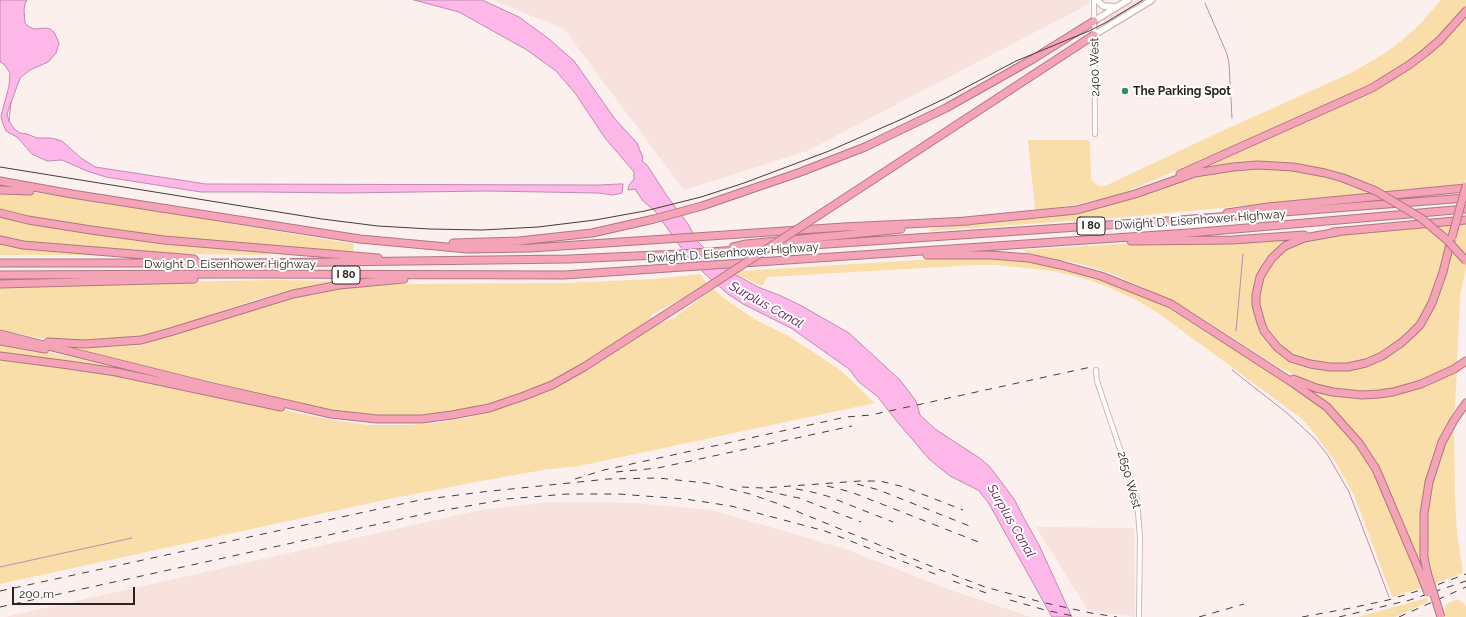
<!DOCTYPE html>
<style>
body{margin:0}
#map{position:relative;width:1466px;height:617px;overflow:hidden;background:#fbf0ee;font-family:Raleway,sans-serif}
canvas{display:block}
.scale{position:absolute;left:12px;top:587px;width:123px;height:18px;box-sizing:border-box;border:2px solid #2c2220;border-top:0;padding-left:5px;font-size:12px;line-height:14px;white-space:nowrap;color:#2c2220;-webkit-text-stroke:3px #fff;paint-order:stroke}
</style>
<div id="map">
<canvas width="1466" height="617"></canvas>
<div class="scale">200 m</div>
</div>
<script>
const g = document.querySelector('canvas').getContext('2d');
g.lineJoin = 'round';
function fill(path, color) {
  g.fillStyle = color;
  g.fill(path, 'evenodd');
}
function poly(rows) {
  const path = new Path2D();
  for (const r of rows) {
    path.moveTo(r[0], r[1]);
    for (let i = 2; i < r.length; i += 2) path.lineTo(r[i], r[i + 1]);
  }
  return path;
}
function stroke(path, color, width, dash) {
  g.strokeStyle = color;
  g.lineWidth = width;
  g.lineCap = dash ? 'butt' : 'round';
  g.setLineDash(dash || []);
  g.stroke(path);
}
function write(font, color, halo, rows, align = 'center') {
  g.font = font + ' Raleway,sans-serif';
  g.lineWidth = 4;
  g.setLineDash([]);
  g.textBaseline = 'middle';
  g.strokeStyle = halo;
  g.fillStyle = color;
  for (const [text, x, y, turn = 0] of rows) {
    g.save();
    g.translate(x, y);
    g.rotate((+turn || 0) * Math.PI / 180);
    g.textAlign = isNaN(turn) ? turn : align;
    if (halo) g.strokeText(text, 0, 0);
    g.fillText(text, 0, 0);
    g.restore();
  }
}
fill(poly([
 [492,0,1089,0,1089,4,807,151,684,190,564,29],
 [1136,0,1146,0,1105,25,1103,19],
 [549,502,634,503,712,510,845,549,956,592,1031,617,5,617,480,510],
 [1036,527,1134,528,1135,617,1088,610]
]), '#f7e2de');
fill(poly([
 [1441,0,1466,0,1466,6,1442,32,1422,51,1383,78,1351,94,1159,178,1115,196,1073,205,1035,210,1028,140,1088,140,1090,143,1091,179,1098,186,1105,186,1224,130,1351,73,1385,53,1401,41,1419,25],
 [1466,16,1466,179,1464,185,1427,189,1414,188,1387,192,1373,185,1338,173,1298,165,1281,163,1248,162,1219,165,1202,169,1201,166,1346,104,1396,78,1429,54,1446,39],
 [1231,168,1287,168,1330,176,1376,193,1138,216,930,231,929,229,974,223,1041,218,1092,210,1128,199,1179,180],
 [0,191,37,193,69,197,354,244,353,252,267,247,170,238,57,222,0,210],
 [0,217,27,223,269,252,269,255,180,254,26,243,0,238],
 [1459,224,1466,224,1466,268,1460,296,1457,364,1433,377,1386,391,1353,392,1322,387,1309,382,1275,365,1191,311,1142,287,1113,274,1081,264,1025,253,1025,250,1134,243,1296,237,1286,241,1270,254,1264,261,1256,276,1253,302,1257,322,1267,342,1275,350,1292,361,1348,368,1408,340,1441,284],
 [1453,225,1432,296,1414,328,1387,350,1367,359,1350,363,1331,364,1312,362,1287,353,1267,333,1258,303,1260,280,1283,248,1308,238],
 [0,243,103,253,103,255,0,255],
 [966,257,986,257,1046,264,1095,277,1137,292,1175,312,1304,394,1322,408,1340,424,1364,455,1377,477,1424,587,1392,597,1354,495,1335,461,1311,429,1301,418,1158,313,1138,301,1108,287,1086,279,1053,271,996,265,976,265,768,277,762,286,736,274,741,271],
 [700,274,707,283,692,293,653,314,646,323,582,365,563,376,526,392,494,403,460,411,427,415,408,416,366,415,329,410,65,347,110,347,137,344,163,338,298,295,353,286,387,284,563,283,655,279],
 [271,280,344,281,302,288,258,299,171,329,131,337,89,341,53,339,34,337,0,330,0,286],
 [713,289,732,304,756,320,790,337,839,369,875,403,579,466,543,470,481,481,389,499,0,584,0,359,98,372,337,421,370,425,408,425,437,423,471,417,512,405,552,390,586,371,660,323,674,318],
 [0,343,53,353,173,380,0,354],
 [1457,370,1455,409,1443,430,1434,450,1424,485,1420,512,1419,531,1424,573,1356,436,1337,414,1311,392,1312,389,1391,395,1412,391,1429,385],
 [1454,422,1455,499,1457,532,1463,573,1434,584,1431,574,1426,532,1426,509,1439,455],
 [1427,598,1428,602,1395,617,1358,617],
 [1458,599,1466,606,1466,617,1444,617,1446,604]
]), '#fadea9');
const water = poly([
 [0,0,27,0,25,4,24,10,25,23,28,26,34,29,46,28,50,29,54,32,59,43,56,53,48,62,30,70,20,78,7,114,9,121,14,129,20,133,27,134,37,138,51,138,62,141,81,158,95,167,206,184,599,185,619,184,623,184,622,193,613,195,598,193,488,191,342,193,265,192,201,192,106,177,87,171,62,160,47,161,32,154,17,137,6,131,3,124,1,116,9,86,10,73,4,64,0,62,0,0],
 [414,0,482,0,519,17,549,39,574,61,615,119,637,143,643,158,642,161,647,165,667,196,688,224,698,242,727,270,758,287,779,295,800,305,849,333,900,380,916,401,920,415,935,429,981,459,990,467,1014,499,1026,522,1039,545,1072,617,1052,617,988,502,978,490,950,476,929,459,894,418,878,397,859,382,849,369,791,328,743,304,728,294,704,273,680,246,655,211,643,201,635,189,628,190,629,185,634,179,634,172,605,138,575,93,556,71,527,50,459,12,414,0]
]);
fill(water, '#fdb8e9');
stroke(water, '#be8bad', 1);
stroke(poly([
 [1205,3,1227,54,1229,63,1232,118],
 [9,121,11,102],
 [1236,331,1243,254],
 [1232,370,1287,413,1314,438,1327,454,1349,492,1389,597],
 [0,567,132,538]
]), '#be8bad', 1);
const street = poly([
 [1094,0,1095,134],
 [1096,370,1097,381,1137,499,1140,538,1139,617]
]);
const secondary = poly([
 [1097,0,1103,6,1115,7],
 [1094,21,1128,0],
 [1094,35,1152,0]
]);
const highway = poly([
 [1180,174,1372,88,1409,65,1426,52,1440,40,1466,11],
 [0,181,72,194,360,239,468,249,531,248,844,227,969,221],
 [0,190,30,191],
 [0,213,28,220,91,230,164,240,378,258],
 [1227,213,1268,207,1466,188],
 [819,215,1094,35],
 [965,221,1077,210,1135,194,1195,173,1233,167,1258,165,1293,167,1325,173,1343,178],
 [1333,232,1466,220],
 [1338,232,1304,238,1285,246,1272,258,1264,270,1260,277,1256,295,1256,305,1261,323,1264,331,1277,347,1291,358,1310,364,1330,367,1348,367,1366,363,1382,356,1401,343,1412,333,1420,325,1432,303,1443,272,1451,240],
 [0,240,23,245,194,259],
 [1131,241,1233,240,1304,235],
 [453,243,519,241,592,233,654,219,702,206,798,173,865,147,946,108,1033,59,1094,21],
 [733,247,746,244,843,235,901,229],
 [927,255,991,255,1029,258,1061,265,1101,276,1171,304,1293,383,1327,407,1359,443,1376,469,1421,575],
 [0,263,252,263,569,259,680,254,1166,221,1466,198],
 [0,275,233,274,564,275,1189,233,1466,209],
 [0,284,194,279],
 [0,334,209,386,331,414,377,419,422,419,452,415,489,408,524,396,552,385,584,367,699,293],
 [0,341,45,349],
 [48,342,85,344,141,340,170,332,293,294,339,285,404,279],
 [0,356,69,365,116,372,281,407],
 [1293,379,1316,388,1333,392,1362,395,1379,394,1393,392,1421,384,1454,369,1466,361],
 [1427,572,1424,557,1424,514,1429,482,1442,442,1454,420,1466,403]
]);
stroke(street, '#d2b8b3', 6);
stroke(secondary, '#d2b8b3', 8);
stroke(highway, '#af7683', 9);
stroke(street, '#fff', 4);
stroke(secondary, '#fff', 5.5);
stroke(highway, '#f5a4b8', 7);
stroke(poly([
 [0,167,322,219,378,226,430,229,482,230,538,227,595,220,645,211,701,197,744,183,829,151,902,119,946,98,1016,61,1089,31,1105,23,1143,0]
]), '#453b39', 1);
stroke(poly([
 [616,472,658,468,852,426],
 [575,479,604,470,846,417,871,415,1091,367],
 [857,484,879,490,972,527],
 [827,486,851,492,981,543],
 [742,487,763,488,860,481,880,481,904,487,963,510],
 [796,489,808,491,827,496,893,522],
 [766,491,799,498,861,522],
 [953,581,989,594],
 [0,591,420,500,482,492,608,479,658,478,706,483,750,494,779,504,938,569,985,587,1041,602,1091,613,1117,617],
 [1010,600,1045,610,1078,617],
 [0,607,429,513,507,499,567,494,618,494,685,499,731,506,825,531,940,576],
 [1199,617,1244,604],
 [1302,617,1351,608,1388,600,1434,586,1466,574],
 [1339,617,1410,600,1466,581],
 [1399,617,1466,587]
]), '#453b39', 1, [7, 7]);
const highwayBridge = poly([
 [1343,178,1376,191,1421,218,1447,240,1466,261],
 [1452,237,1466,186],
 [699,293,819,215],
 [1427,572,1441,617],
 [1421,575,1428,593]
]);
stroke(highwayBridge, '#af7683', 9, []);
stroke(highwayBridge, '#f5a4b8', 7);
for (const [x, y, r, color] of [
 [1125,91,4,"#2f8d66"]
]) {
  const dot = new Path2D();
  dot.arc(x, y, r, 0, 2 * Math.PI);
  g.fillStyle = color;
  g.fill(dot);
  stroke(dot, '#fff', 1.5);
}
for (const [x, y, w] of [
 [1091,226,28],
 [346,275,28]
]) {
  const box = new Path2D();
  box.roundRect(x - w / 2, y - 9, w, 18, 3);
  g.fillStyle = '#fff';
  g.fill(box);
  stroke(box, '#2c2220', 1);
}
write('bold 11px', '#2c2220', null, [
 ["I 80",1091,226],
 ["I 80",346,275]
]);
write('12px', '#2c2220', '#fff', [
 ["2400 West",1095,67,-91],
 ["Dwight D. Eisenhower Highway",1200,220,-4],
 ["Dwight D. Eisenhower Highway",733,253,-4],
 ["Dwight D. Eisenhower Highway",230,264],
 ["2650 West",1129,480,74]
]);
write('bold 12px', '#2c2220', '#fff', [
 ["The Parking Spot",1133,91]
], 'left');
write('italic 13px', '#611151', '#fff', [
 ["Surplus Canal",766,305,29],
 ["Surplus Canal",1011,521,60]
]);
</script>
